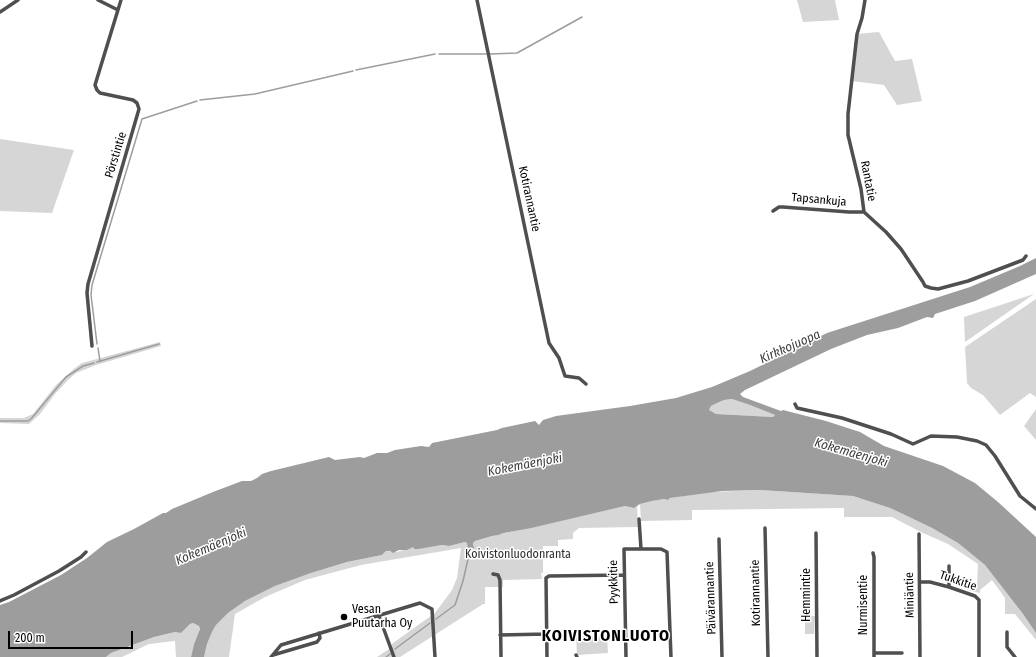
<!DOCTYPE html>
<meta charset="utf-8">
<style>
body{margin:0}
#map{position:relative;width:1036px;height:657px;overflow:hidden;background:#fff;font-family:"Fira Sans Condensed",sans-serif}
canvas{display:block}
.scale{position:absolute;left:8px;top:631px;width:125px;height:18px;box-sizing:border-box;border:2px solid #000;border-top:0;padding-left:5px;font-size:12px;line-height:14px;white-space:nowrap;color:#000;-webkit-text-stroke:3px #fff;paint-order:stroke}
</style>
<div id="map">
<canvas width="1036" height="657"></canvas>
<div class="scale">200 m</div>
</div>
<script>
const g = document.querySelector('canvas').getContext('2d');
g.lineJoin = 'round';
function fill(path, color) {
  g.fillStyle = color;
  g.fill(path, 'evenodd');
}
function poly(rows) {
  const path = new Path2D();
  for (const r of rows) {
    path.moveTo(r[0], r[1]);
    for (let i = 2; i < r.length; i += 2) path.lineTo(r[i], r[i + 1]);
  }
  return path;
}
function stroke(path, color, width, dash) {
  g.strokeStyle = color;
  g.lineWidth = width;
  g.lineCap = dash ? 'butt' : 'round';
  g.setLineDash(dash || []);
  g.stroke(path);
}
function write(font, color, halo, rows, align = 'center') {
  g.font = font + ' "Fira Sans Condensed",sans-serif';
  g.lineWidth = 3;
  g.setLineDash([]);
  g.textBaseline = 'middle';
  g.strokeStyle = halo;
  g.fillStyle = color;
  for (const [text, x, y, turn = 0] of rows) {
    g.save();
    g.translate(x, y);
    g.rotate((+turn || 0) * Math.PI / 180);
    g.textAlign = isNaN(turn) ? turn : align;
    if (halo) g.strokeText(text, 0, 0);
    g.fillText(text, 0, 0);
    g.restore();
  }
}
fill(poly([
 [797,0,835,0,839,20,803,22],
 [879,32,895,61,912,59,922,101,897,105,884,85,851,81,857,34],
 [0,139,74,150,52,213,0,211],
 [1034,294,965,342,964,317],
 [1036,299,1036,397,1030,393,1000,415,983,395,971,388,967,383,965,347],
 [160,342,161,346,96,365,76,373,68,380,55,394,40,414,29,424,0,423,0,418,24,418,33,414,56,385,75,368,82,363],
 [732,399,750,405,775,415,773,417,715,414,709,410,711,406,717,403,724,400],
 [1036,409,1036,440,1024,426],
 [760,490,853,496,890,508,932,528,958,543,985,565,1023,614,1036,633,1036,640,1015,614,1005,614,1005,598,992,580,980,590,980,593,967,590,977,589,978,564,948,544,921,532,892,517,844,517,844,508,692,510,692,520,641,521,640,504,652,501,664,499,668,500,670,498,709,492],
 [625,506,634,508,637,506,638,527,579,528,573,533,573,539,558,540,558,546,543,546,543,573,541,573,542,579,503,580,503,587,485,587,485,604,483,604,400,657,377,657,389,649,393,643,435,613,452,590,457,578,461,548,361,565,305,580,265,597,235,614,229,657,204,657,207,644,212,632,216,625,228,613,245,601,275,586,311,573,347,562,382,555,386,551,397,552,413,547,414,549,442,545,449,546,465,542,474,548,473,543,475,541,492,536],
 [805,616,815,616,814,634,805,634],
 [193,623,199,626,200,629,194,644,191,657,176,657,175,641,149,644,122,657,106,657,111,653,154,637,175,632,181,633,190,624],
 [576,636,607,636,608,653,577,655]
]), '#d6d6d6');
fill(poly([
 [1036,258,1036,274,975,301,935,314,933,318,927,317,898,328,867,335,831,349,745,390,740,394,743,397,781,411,783,410,826,421,860,432,884,446,943,466,975,483,998,502,1036,537,1036,633,1023,614,985,565,958,543,932,528,907,516,890,508,853,496,760,490,722,491,670,498,668,500,664,499,652,501,640,504,634,508,625,506,531,528,504,533,498,535,492,536,475,541,473,543,474,548,468,548,467,543,465,542,449,546,442,545,418,549,414,549,413,547,407,550,399,550,393,553,390,551,386,551,382,555,347,562,311,573,275,586,245,601,228,613,216,625,212,632,207,644,204,657,191,657,194,644,200,629,199,626,193,623,190,624,181,633,175,632,154,637,111,653,106,657,0,657,0,605,9,602,61,575,87,558,107,542,134,529,163,513,166,513,172,509,213,492,242,481,251,481,257,478,262,474,271,471,329,457,335,460,360,457,364,458,377,453,387,453,395,450,421,446,429,447,432,443,497,430,502,428,535,421,539,425,543,420,556,416,630,406,676,398,712,387,750,371,827,333,970,287,1020,266],
 [732,399,750,405,775,415,773,417,716,414,709,410,711,406,717,403,724,400]
]), '#9d9d9d');
stroke(poly([
 [439,54,486,54],
 [490,54,517,53,582,17],
 [356,70,435,54],
 [200,100,255,94,353,71],
 [97,344,91,295,92,285,142,119,197,101],
 [98,348,100,361],
 [97,362,159,344],
 [0,421,28,421,31,419,66,377,83,366,94,363],
 [436,619,455,605,463,581,471,546],
 [395,649,430,623],
 [386,657,390,654]
]), '#9d9d9d', 1.5);
stroke(poly([
 [98,0,118,10],
 [477,0,549,343,559,358,565,376,579,378,586,384],
 [865,0,862,18,857,34,848,114,848,135,861,189,864,212,886,232,901,249,923,282,925,286,931,288,938,289,968,281,1023,260,1026,256],
 [0,12,18,0],
 [773,211,779,207,783,207,849,212,864,212],
 [92,346,87,293,88,284,139,109,137,103,133,100,100,93,97,90,95,85,121,0],
 [795,404,797,408,842,418,891,434,913,444,931,436,957,437,977,441,986,445,995,456,1020,496,1036,509],
 [639,519,641,549],
 [765,528,768,657],
 [816,533,817,657],
 [919,534,920,657],
 [719,539,722,657],
 [873,553,874,557,874,657],
 [949,566,949,587],
 [493,574,498,575,500,580,501,657],
 [920,582,930,582,949,587,975,596,979,600,979,657],
 [0,601,14,595,59,571,81,557,86,552],
 [379,616,394,657],
 [1007,632,1007,647,1015,657],
 [500,635,547,634],
 [874,653,902,653],
 [273,655,317,642,320,638,319,633],
 [576,655,577,657],
 [271,657,281,645,420,603,432,609,435,657],
 [547,657,546,578,549,576,624,575],
 [626,657,624,549,661,549,667,552,671,657]
]), '#4f4f4f', 3.5);
for (const [x, y, r, color] of [
 [344,617,4,"#000"]
]) {
  const dot = new Path2D();
  dot.arc(x, y, r, 0, 2 * Math.PI);
  g.fillStyle = color;
  g.fill(dot);
  stroke(dot, '#fff', 1.5);
}
write('12px', '#000', '#fff', [
 ["Pörstintie",116,155,-73],
 ["Rantatie",868,181,79],
 ["Kotirannantie",529,199,78],
 ["Tapsankuja",819,200,5],
 ["Tukkitie",958,581,19],
 ["Pyykkitie",614,582,-91],
 ["Kotirannantie",756,593,-91],
 ["Hemmintie",807,595,-90],
 ["Miniäntie",910,595,-91],
 ["Päivärannantie",711,598,-92],
 ["Nurmisentie",864,605,-90]
]);
write('12px', '#2d2d2d', '#fff', [
 ["Koivistonluodonranta",518,555]
]);
write('12px', '#000', '#fff', [
 ["Vesan",352,610],
 ["Puutarha Oy",352,624]
], 'left');
write('italic 13px', '#3e3e3e', '#fff', [
 ["Kirkkojuopa",790,347,-24],
 ["Kokemäenjoki",851,453,16],
 ["Kokemäenjoki",525,465,-11],
 ["Kokemäenjoki",211,547,-23]
]);
g.letterSpacing = '1px';
write('bold 16px', '#000', '#fff', [
 ["KOIVISTONLUOTO",606,637]
]);
g.letterSpacing = '0px';
</script>
